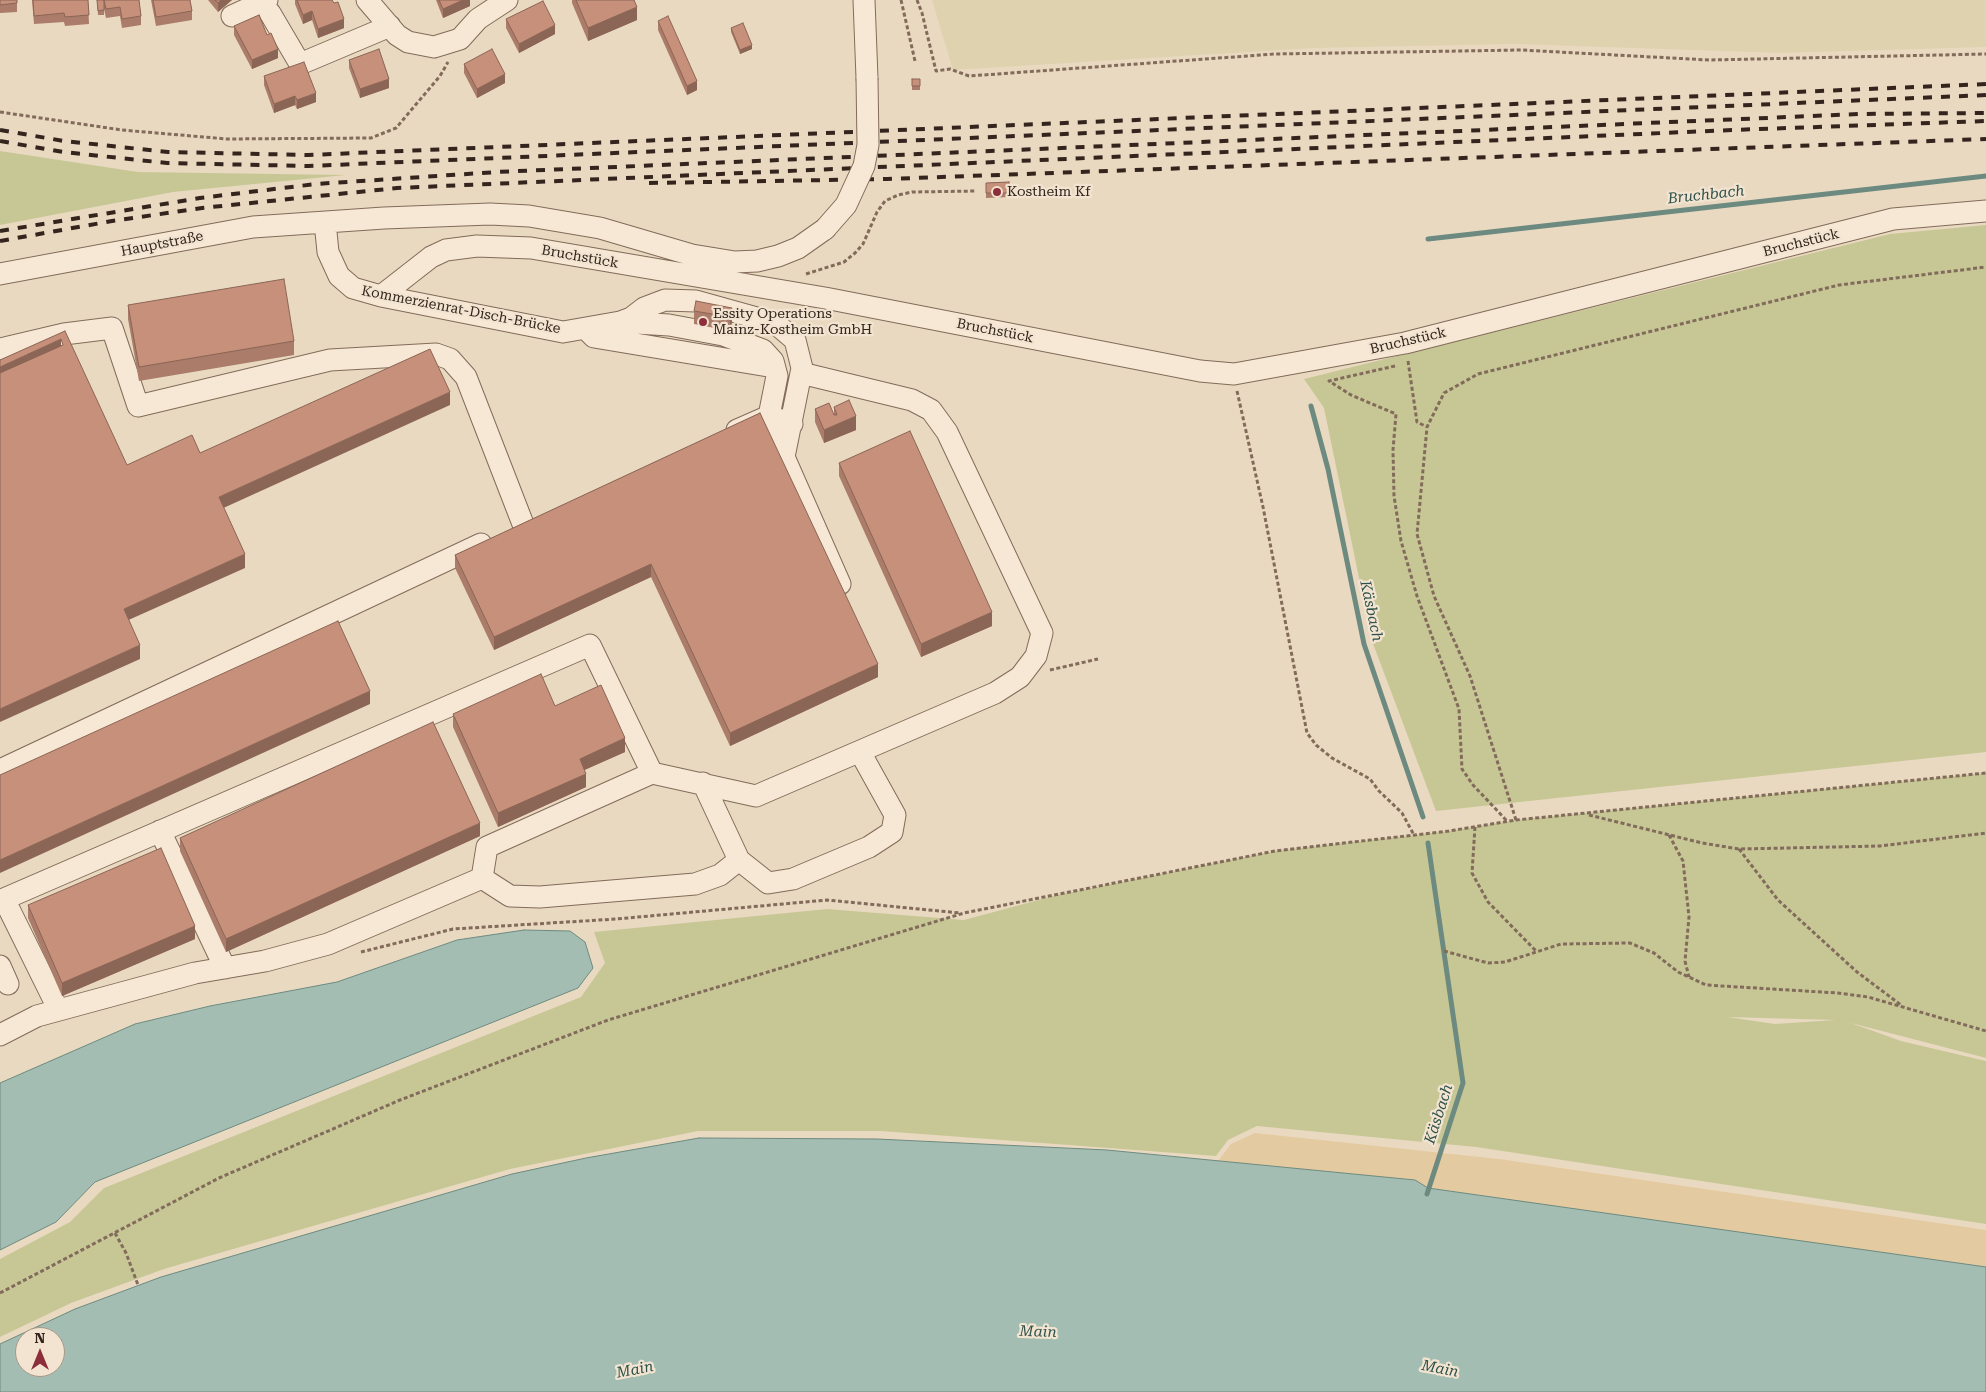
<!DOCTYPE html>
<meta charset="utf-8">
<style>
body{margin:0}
#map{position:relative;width:1986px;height:1392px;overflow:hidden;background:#ead9c1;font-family:"Roboto Serif",serif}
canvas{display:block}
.north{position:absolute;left:15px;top:1327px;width:50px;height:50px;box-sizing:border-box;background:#f2e4d0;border:1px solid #a69888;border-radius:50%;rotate:0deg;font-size:14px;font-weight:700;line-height:20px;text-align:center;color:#33251d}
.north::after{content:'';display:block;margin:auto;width:18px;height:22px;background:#8d2f3b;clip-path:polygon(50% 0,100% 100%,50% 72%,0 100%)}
</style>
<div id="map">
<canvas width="1986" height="1392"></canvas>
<div class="north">N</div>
</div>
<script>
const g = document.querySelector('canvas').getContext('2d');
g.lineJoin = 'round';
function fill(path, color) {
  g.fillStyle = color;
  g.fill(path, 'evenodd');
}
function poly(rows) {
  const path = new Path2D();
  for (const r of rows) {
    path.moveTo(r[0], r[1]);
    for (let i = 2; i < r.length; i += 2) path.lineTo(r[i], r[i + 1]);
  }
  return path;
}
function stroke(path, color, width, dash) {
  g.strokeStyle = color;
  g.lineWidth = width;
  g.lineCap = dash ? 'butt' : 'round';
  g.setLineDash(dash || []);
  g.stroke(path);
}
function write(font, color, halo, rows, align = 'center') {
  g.font = font + ' "Roboto Serif",serif';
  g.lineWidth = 4.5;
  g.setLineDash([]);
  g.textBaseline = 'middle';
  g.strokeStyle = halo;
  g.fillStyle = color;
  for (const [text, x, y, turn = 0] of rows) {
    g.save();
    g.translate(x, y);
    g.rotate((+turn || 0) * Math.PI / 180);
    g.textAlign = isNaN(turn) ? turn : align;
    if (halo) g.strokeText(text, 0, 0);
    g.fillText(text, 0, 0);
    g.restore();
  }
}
fill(poly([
 [932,0,1986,0,1986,47,1780,53,1516,44,1313,48,953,70]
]), '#dfd2af');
fill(poly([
 [0,151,138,172,346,175,173,192,0,225],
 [1986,225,1986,752,1436,811,1372,641,1324,408,1304,379,1890,234],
 [1986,773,1986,1058,1851,1023,1901,1041,1986,1061,1986,1224,1476,1147,1257,1126,1228,1140,1216,1156,881,1131,698,1131,510,1169,164,1269,71,1303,0,1337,0,1259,70,1222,104,1188,581,997,605,963,594,932,827,909,964,920,1057,895,1275,851,1449,831,1516,820],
 [1727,1017,1835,1020,1775,1024]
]), '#c7c796');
fill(poly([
 [1255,1133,1499,1159,1986,1230,1986,1267,1428,1188,1415,1180,1218,1161,1231,1144]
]), '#e4caa0');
const water = poly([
 [524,930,570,931,585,942,593,968,578,988,95,1182,56,1222,0,1250,0,1083,135,1024,210,1006,337,982,457,940,524,930],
 [699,1138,877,1139,1107,1150,1415,1180,1428,1188,1986,1267,1986,1392,0,1392,0,1344,75,1309,161,1277,512,1174,586,1158,699,1138],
 [25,1337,55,1337,55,1367,25,1367,25,1337]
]);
fill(water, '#a4bdb2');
stroke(water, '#6c8a7f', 1);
stroke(poly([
 [1428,239,1986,176],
 [1311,406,1328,469,1364,644,1423,817],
 [1427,1194,1463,1083,1428,843]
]), '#6c8a7f', 5);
const minor = poly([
 [367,0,397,35,408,42,434,47,460,39,478,19,507,0],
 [864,0,867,78],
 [270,13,300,64,390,26],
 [232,16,267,0],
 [325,222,328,252,339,276,353,288,381,296,563,332,620,322,631,318,644,308,665,300,696,301,775,323,795,340,802,368,784,457],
 [0,274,253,227,384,218,490,214,529,216,600,228,692,255,735,262,757,261,778,256,798,248,825,229],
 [381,296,431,257,446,250,477,246,531,248,825,298,1200,371,1234,374,1405,343,1893,219,1986,211],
 [620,322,669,325,723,335,763,350,773,361,777,376,769,416,784,457,840,584],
 [586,329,594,337,774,367],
 [0,349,64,334,112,328,138,406,330,360,436,354,450,359,466,377,523,524],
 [737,430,769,416,792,424],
 [0,770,481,544],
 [703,783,739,860,768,883,793,879,869,847,892,832,895,815,860,752],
 [160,831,225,968],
 [482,878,487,847,652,773],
 [0,966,8,984],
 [53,998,4,899,590,645,652,773,756,796,995,693,1020,677,1036,656,1042,633,947,432,931,410,912,400,801,373],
 [0,1035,37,1016,195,973,265,961,328,944,482,878,510,896,540,897,695,884,720,875,739,860]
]);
stroke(minor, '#826b5a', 23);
stroke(poly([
 [901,0,915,61],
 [917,0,922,13,936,71,950,69,969,76,1275,54,1521,50,1709,60,1986,54],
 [0,112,122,130,227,139,371,138,396,128,440,76,448,62],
 [806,274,844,262,855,253,863,244,877,212,885,201,898,195,912,192,976,191],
 [1408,361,1417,422,1427,427],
 [1395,366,1329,381,1351,395,1396,414,1393,450,1394,496,1401,541,1417,596,1459,709,1462,769,1473,785,1507,821],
 [1237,391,1263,507,1307,733,1316,745,1332,758,1370,779,1379,791,1402,813,1414,835],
 [1050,670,1098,659],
 [1589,815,1702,843,1739,849,1880,846,1986,833],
 [1516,820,1470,676,1434,596,1417,534,1427,427,1444,393,1478,374,1839,285,1986,267],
 [1475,827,1472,873,1488,902,1536,951],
 [1669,835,1683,861,1689,917,1685,961,1689,977],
 [1739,849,1778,900,1857,972,1901,1005],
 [1444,951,1488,963,1505,962,1561,944,1630,943,1654,953,1678,972,1706,985,1838,993,1868,997,1986,1031],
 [361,952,453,929,616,919,827,900,960,913],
 [115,1233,126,1253,138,1285],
 [0,1293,219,1178,400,1100,608,1020,964,913,1275,851,1449,831,1516,820,1986,773]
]), '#826b5a', 3, [4, 2.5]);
stroke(minor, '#f6e8d4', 21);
stroke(poly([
 [0,130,64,141,168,152,308,155,1986,84],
 [0,141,63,152,167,163,308,166,1986,95],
 [649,183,887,179,1986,139],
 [0,231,200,198,316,184,497,172,1859,114,1986,113],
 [0,241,112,221,202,208,397,188,1732,130,1986,121]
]), '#33251d', 4, [9, 9]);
const minorBridge = poly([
 [825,229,846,205,864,166,868,145,867,78]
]);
stroke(minorBridge, '#826b5a', 23, []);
stroke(minorBridge, '#f6e8d4', 21);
fill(poly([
 [0,0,17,0,17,12,0,13],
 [32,0,88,0,89,24,65,26,64,22,34,24],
 [97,0,139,0,141,16,141,25,122,28,120,16,106,18,104,9,104,15,98,15],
 [151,0,190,0,192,11,192,20,156,26],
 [208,0,232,0,218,12],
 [295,0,332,0,344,28,318,38,312,20,303,24,295,4],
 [436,0,470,0,470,6,443,18],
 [572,0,634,0,637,20,588,41,572,3],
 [506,19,555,34,519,53,506,28],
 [658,21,697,90,687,95,658,30],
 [234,26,278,58,252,69,234,35],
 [731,28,752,49,740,54,731,32],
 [349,60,389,88,360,98,349,68],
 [464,64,505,83,477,98,464,73],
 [264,76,316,102,297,109,295,105,274,113,264,85],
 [912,79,920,79,920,90,912,90],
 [1009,182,1009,197,986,198,986,183],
 [128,305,294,341,294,355,139,381,128,319],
 [732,308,732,321,730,331,694,324,694,311],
 [834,407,856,430,824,443,815,422,815,409,834,414],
 [760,413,878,677,730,746,651,577,494,650,455,568,455,555],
 [839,463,992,626,921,657,839,476],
 [555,706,625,752,584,770,586,787,498,827,453,727,453,714],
 [480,836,226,952,180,851,180,838],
 [28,905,195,939,62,996,28,918]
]), '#aa7c69');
fill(poly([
 [221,0,232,0,218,12,218,3],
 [463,0,470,0,470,6,443,18,443,9],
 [637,7,637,20,588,41,588,28],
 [312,11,312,20,303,24,303,15],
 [344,19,344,28,318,38,318,29],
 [555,25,555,34,519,53,519,44],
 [752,45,752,49,740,54,740,50],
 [278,49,278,58,252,69,252,60],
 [505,74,505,83,477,98,477,89],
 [389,79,389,88,360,98,360,89],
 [697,81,697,90,687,95,687,86],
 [316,93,316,102,297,109,297,100],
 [295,96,295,105,274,113,274,104],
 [732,308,732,321,730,331,730,317],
 [61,339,61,353,0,380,0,367],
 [450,392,450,405,219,510,219,497],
 [856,416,856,430,824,443,824,430],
 [245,554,245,568,124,622,124,609],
 [651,564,651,577,494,650,494,637],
 [992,612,992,626,921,657,921,644],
 [140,645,140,659,0,722,0,709],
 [878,664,878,677,730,746,730,733],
 [370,691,370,704,0,873,0,860],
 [625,738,625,752,580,772,580,759],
 [586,774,586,787,498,827,498,813],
 [480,823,480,836,226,952,226,939],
 [195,926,195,939,62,996,62,983]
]), '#8b6555');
const building = poly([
 [0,0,17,0,17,3,0,5,0,0],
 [33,0,88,0,89,15,65,17,64,13,34,16,33,0],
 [97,0,104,0,104,10,98,11,97,0],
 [104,0,139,0,141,16,122,19,120,7,106,9,104,0],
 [153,0,190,0,192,11,156,17,153,0],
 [215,0,221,0,218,3,215,0],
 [297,0,332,0,334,3,338,2,344,19,318,29,312,11,303,15,297,0],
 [439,0,463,0,443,9,439,0],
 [576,0,634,0,637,7,588,28,576,0],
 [543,1,555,25,519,44,506,19,543,1],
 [259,15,267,35,271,33,278,49,252,60,234,26,259,15],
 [668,16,697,81,687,86,658,21,668,16],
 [743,23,752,45,740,50,731,28,743,23],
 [379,49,389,79,360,89,349,60,379,49],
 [492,49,505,74,477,89,464,64,492,49],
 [304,62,316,93,297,100,295,96,274,104,264,76,304,62],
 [912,79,920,79,920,86,912,86,912,79],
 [1009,182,1009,193,986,193,986,183,1009,182],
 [284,279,294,341,139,367,128,305,284,279],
 [696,301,732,308,730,317,694,311,696,301],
 [65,331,127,465,192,435,200,453,430,349,450,392,219,497,245,554,124,609,140,645,0,709,0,373,63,345,61,339,0,367,0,360,65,331],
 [849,400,856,416,824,430,815,409,829,403,834,415,837,415,834,407,849,400],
 [760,413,878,664,730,733,651,564,494,637,455,555,760,413],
 [910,431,992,612,921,644,839,463,910,431],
 [338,621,370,691,0,860,0,775,338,621],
 [541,674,555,706,601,685,625,738,580,759,586,774,498,813,453,714,541,674],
 [433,722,480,823,226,939,180,838,433,722],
 [161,848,195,926,62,983,28,905,161,848]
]);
fill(building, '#c6907a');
stroke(building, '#8b6555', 1);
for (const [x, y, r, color] of [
 [997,192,5,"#8d2f3b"],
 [703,322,5,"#8d2f3b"]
]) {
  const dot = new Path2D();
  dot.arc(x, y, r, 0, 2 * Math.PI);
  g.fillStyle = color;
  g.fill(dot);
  stroke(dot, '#f2e4d0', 2);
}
write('14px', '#33251d', '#f2e4d0', [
 ["Kostheim Kf",1007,192],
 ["Essity Operations",713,314],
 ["Mainz-Kostheim GmbH",713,330]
], 'left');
write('14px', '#33251d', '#f2e4d0', [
 ["Bruchstück",1801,243,-14],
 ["Hauptstraße",162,244,-11],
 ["Bruchstück",580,257,10],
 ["Kommerzienrat-Disch-Brücke",461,310,11],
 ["Bruchstück",995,331,11],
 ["Bruchstück",1408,341,-13]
]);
write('italic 15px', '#2e524b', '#f2e4d0', [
 ["Bruchbach",1706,195,-6],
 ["Käsbach",1371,611,78],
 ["Käsbach",1439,1114,-72],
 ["Main",1038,1332,2],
 ["Main",1440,1369,11],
 ["Main",635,1370,-11]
]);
</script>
